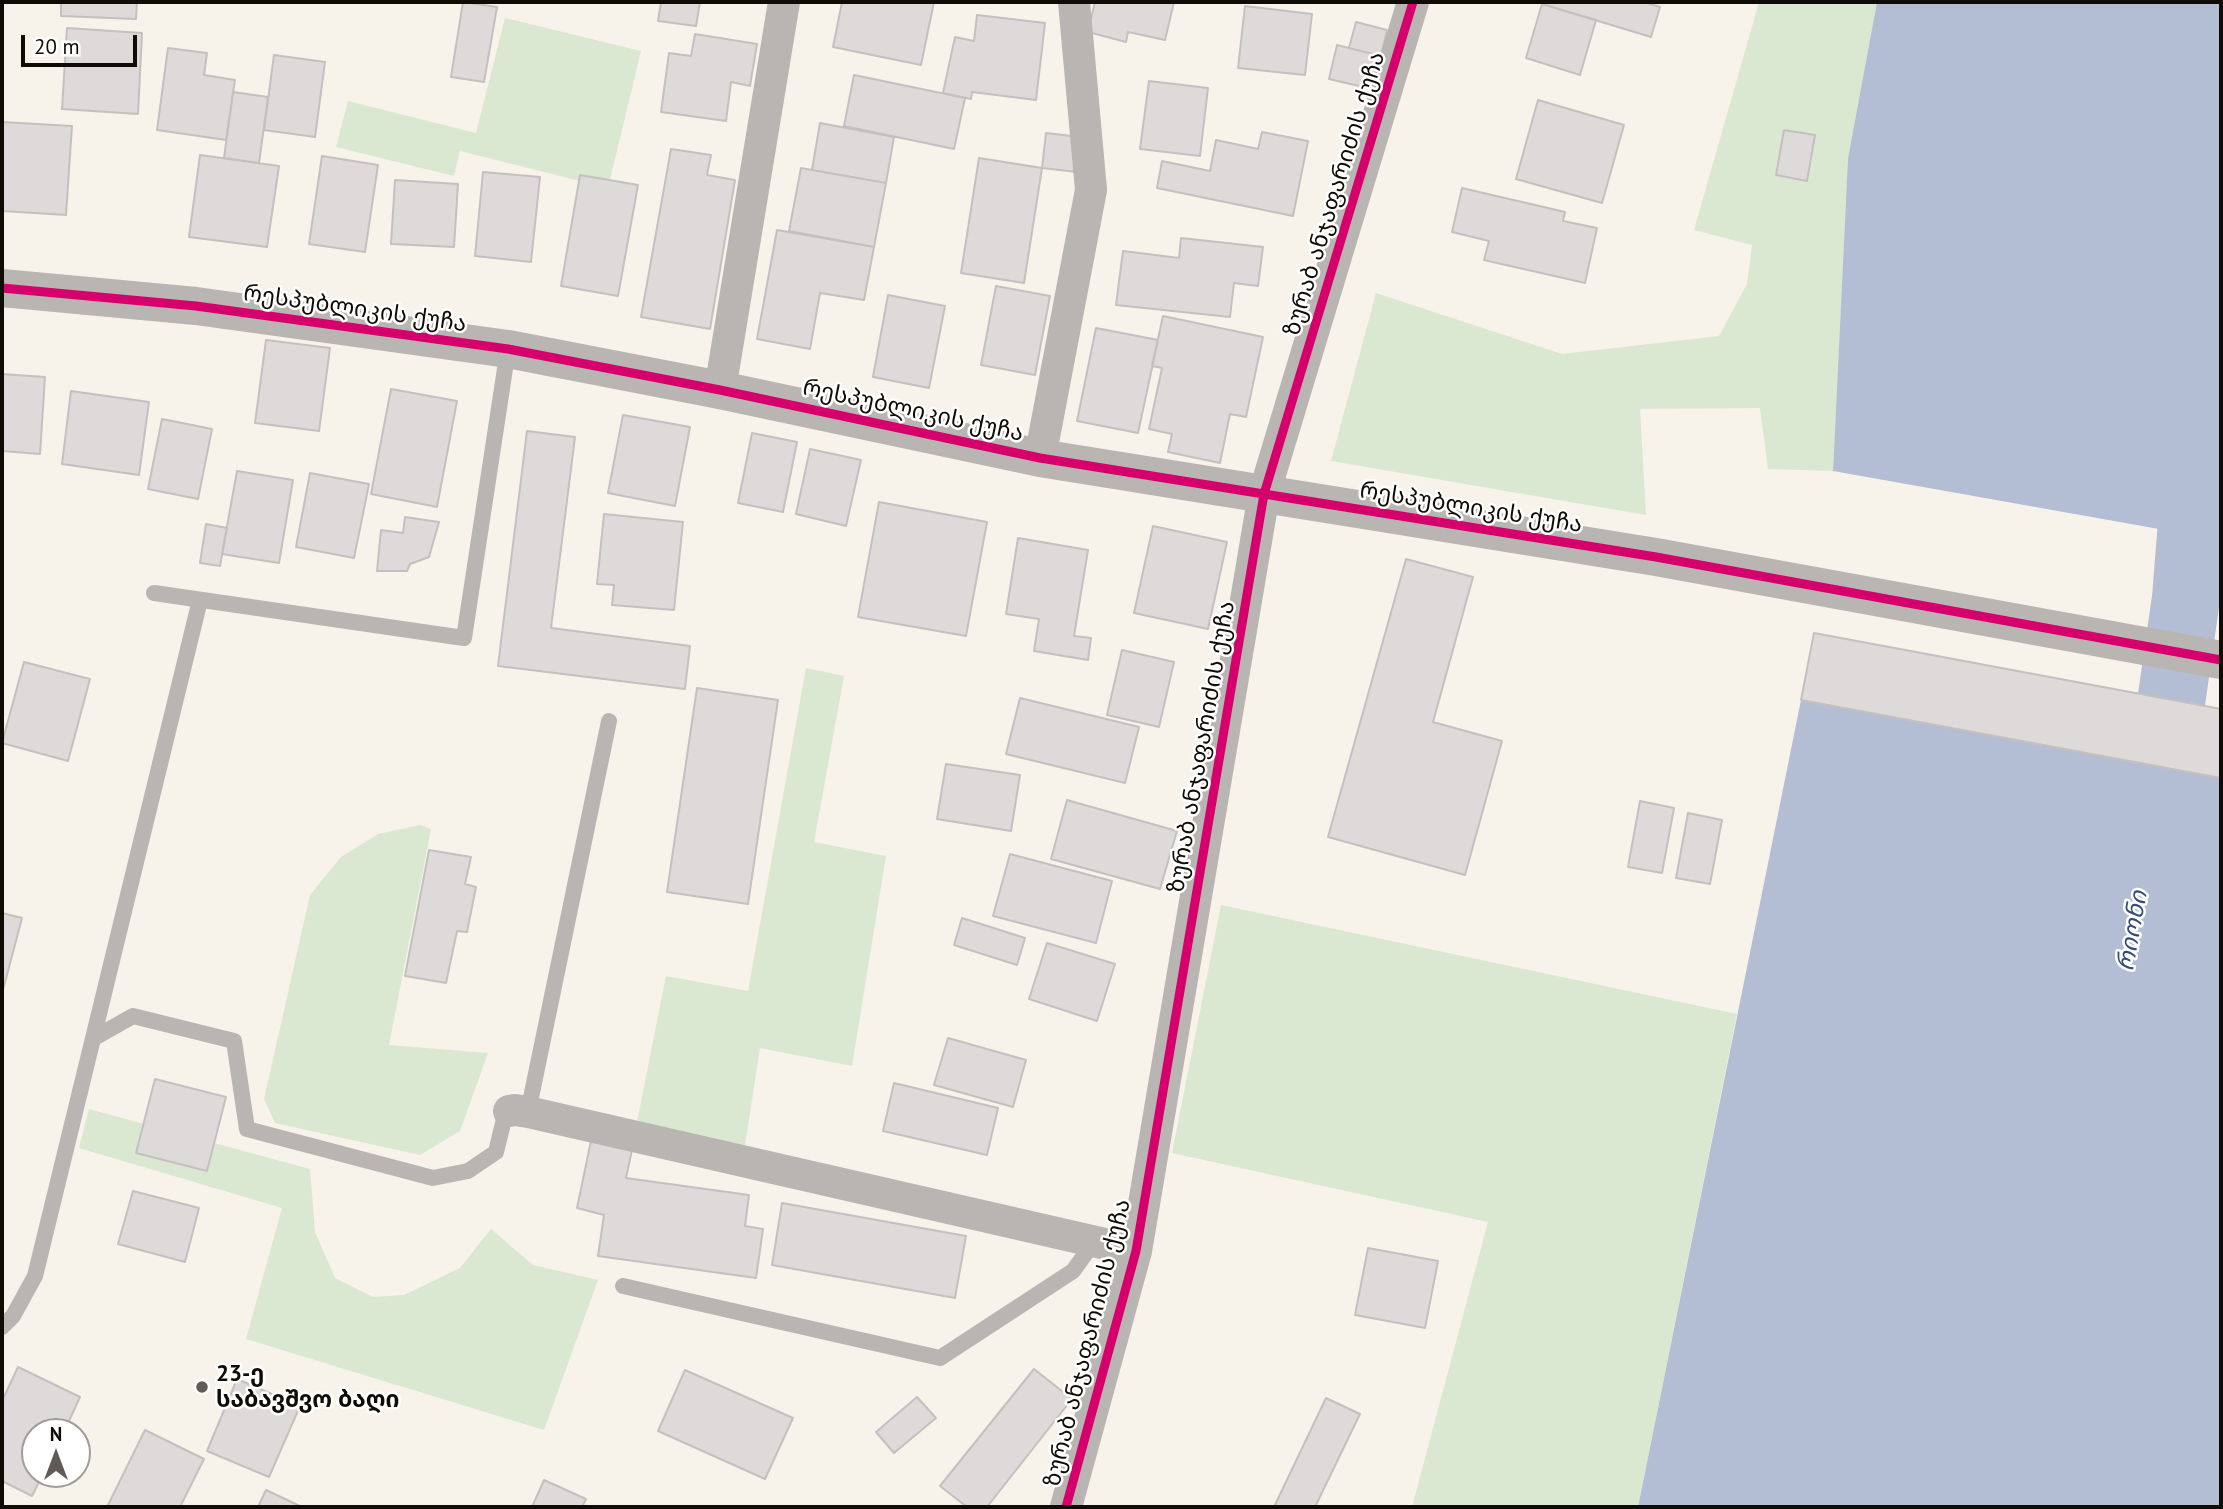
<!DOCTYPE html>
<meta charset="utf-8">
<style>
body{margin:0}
#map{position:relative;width:2223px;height:1509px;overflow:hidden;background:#f7f2ea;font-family:"PT Sans",sans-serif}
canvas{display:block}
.frame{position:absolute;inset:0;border:4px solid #0f0b05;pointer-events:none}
.north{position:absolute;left:21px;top:1418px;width:70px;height:70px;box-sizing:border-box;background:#fff;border:2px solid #9f9d9b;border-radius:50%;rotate:0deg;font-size:19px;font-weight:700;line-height:28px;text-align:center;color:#0f0b05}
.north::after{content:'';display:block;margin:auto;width:24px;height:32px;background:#605c55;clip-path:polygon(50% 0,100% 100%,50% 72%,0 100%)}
.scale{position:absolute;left:21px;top:35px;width:116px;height:32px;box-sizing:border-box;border:4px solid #0f0b05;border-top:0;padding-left:9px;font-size:21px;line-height:24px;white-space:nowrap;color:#0f0b05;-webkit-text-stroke:5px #fff;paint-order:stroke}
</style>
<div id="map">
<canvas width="2223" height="1509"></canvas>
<div class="frame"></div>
<div class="north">N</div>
<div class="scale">20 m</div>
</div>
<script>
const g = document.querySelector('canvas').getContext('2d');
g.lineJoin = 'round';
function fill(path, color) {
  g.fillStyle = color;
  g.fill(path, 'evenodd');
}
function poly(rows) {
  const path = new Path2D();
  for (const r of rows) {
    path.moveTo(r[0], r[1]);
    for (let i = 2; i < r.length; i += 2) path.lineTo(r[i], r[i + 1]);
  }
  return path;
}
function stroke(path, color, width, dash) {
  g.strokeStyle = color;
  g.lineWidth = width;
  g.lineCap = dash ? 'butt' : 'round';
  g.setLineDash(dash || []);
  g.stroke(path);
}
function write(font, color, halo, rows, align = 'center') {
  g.font = font + ' "PT Sans","Noto Sans Georgian",sans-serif';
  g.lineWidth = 5;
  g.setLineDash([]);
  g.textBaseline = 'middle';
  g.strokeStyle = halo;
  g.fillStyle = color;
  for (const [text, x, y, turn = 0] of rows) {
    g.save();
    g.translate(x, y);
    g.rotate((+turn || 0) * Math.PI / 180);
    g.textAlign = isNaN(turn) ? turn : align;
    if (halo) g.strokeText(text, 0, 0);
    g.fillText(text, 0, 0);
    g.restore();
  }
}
fill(poly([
 [1759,2,1877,2,1848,158,1833,471,1768,469,1760,408,1640,409,1646,515,1331,461,1376,293,1562,354,1719,336,1747,284,1752,245,1694,230],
 [505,18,641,51,608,188,460,151,454,176,336,147,348,101,476,133],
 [806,668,844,676,814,842,886,856,852,1066,760,1048,744,1152,636,1127,666,976,748,991],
 [420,825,431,829,389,1045,488,1053,460,1131,420,1155,275,1123,264,1099,310,895,341,857,378,834],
 [1221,905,1737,1014,1638,1507,1412,1507,1488,1222,1172,1153],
 [89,1109,310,1169,315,1232,335,1278,373,1297,404,1295,460,1268,491,1229,533,1265,598,1280,544,1430,246,1339,282,1208,79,1148]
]), '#dae8d2');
fill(poly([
 [1877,2,2221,2,2221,540,1833,471,1848,158],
 [1801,700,2221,778,2221,1507,1638,1507]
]), '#b3bed4');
stroke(poly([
 [2158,794,2186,598,2191,535,2221,353]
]), '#b3bed4', 68);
const building = poly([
 [61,2,137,2,136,19,61,16,61,2],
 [463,2,497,7,484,82,451,77,463,2],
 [661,2,700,2,696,26,658,21,661,2],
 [842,2,934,2,921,65,833,47,842,2],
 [1095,2,1174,2,1165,40,1128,32,1126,42,1088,32,1095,2],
 [1543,2,1644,2,1660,7,1651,37,1542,4,1543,2],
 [1542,4,1596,20,1580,75,1526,58,1542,4],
 [1245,6,1312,14,1305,75,1238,68,1245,6],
 [977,15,1045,23,1036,100,972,92,971,99,943,93,955,37,974,41,977,15],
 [1356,22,1387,30,1381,56,1349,48,1356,22],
 [67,28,142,33,138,114,62,109,67,28],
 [695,34,757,44,750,86,731,82,726,121,661,112,669,53,691,56,695,34],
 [1337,45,1381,56,1372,89,1329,79,1337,45],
 [168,48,207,53,204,75,235,80,226,140,157,130,168,48],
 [274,55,325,62,315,137,264,130,274,55],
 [854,75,965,98,954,149,844,126,854,75],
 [1149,81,1208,88,1200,156,1140,149,1149,81],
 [233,92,268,97,259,163,224,158,233,92],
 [1538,100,1624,125,1602,203,1516,179,1538,100],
 [2,122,72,126,66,215,2,211,2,122],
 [820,123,894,137,886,183,812,170,820,123],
 [1784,130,1815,135,1807,181,1776,175,1784,130],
 [1262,132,1308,141,1293,216,1157,188,1162,161,1210,171,1216,140,1258,149,1262,132],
 [1046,133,1081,137,1077,172,1042,168,1046,133],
 [671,149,711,155,707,175,735,180,710,329,641,317,671,149],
 [200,155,279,166,267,247,189,237,200,155],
 [322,156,378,165,365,252,309,244,322,156],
 [979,158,1042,168,1024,283,961,273,979,158],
 [801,168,886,183,874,247,789,231,801,168],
 [483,172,540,177,531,262,475,256,483,172],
 [580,175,638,185,618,296,561,286,580,175],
 [395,180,458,184,454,247,391,244,395,180],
 [1462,188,1565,212,1563,221,1597,228,1585,283,1484,260,1489,241,1452,232,1462,188],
 [777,230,874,247,864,300,820,293,810,349,757,339,777,230],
 [1181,238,1263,247,1258,286,1234,283,1230,317,1116,305,1123,251,1179,258,1181,238],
 [996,286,1050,296,1035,375,981,365,996,286],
 [888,295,945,306,929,388,873,377,888,295],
 [1163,316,1263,337,1246,417,1230,414,1220,463,1168,452,1172,434,1149,429,1162,368,1152,366,1163,316],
 [1096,328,1158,340,1138,433,1077,421,1096,328],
 [266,340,330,348,319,431,255,423,266,340],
 [2,374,45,377,40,454,2,451,2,374],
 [391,389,457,401,437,507,371,494,391,389],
 [71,391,149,402,139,475,62,464,71,391],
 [623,415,690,427,675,506,608,493,623,415],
 [162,419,212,429,198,499,148,489,162,419],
 [527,431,575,437,551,628,690,646,685,689,498,666,527,431],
 [752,433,797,442,783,512,738,503,752,433],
 [810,449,861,460,846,526,796,514,810,449],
 [237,471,293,480,279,563,222,554,237,471],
 [310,473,369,484,354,558,296,547,310,473],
 [879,502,987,522,966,636,858,617,879,502],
 [604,514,683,522,674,610,612,605,614,585,597,584,604,514],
 [405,517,439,522,429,557,410,564,407,571,377,571,381,530,403,533,405,517],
 [206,524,227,528,220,566,200,563,206,524],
 [1153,526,1227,542,1208,629,1134,613,1153,526],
 [1018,538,1088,550,1074,636,1091,638,1088,660,1034,651,1039,619,1006,614,1018,538],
 [1406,559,1473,577,1433,722,1502,741,1465,875,1328,837,1406,559],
 [1814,633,2221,709,2221,778,1801,700,1814,633],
 [1122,650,1174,662,1159,727,1107,715,1122,650],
 [24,662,90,679,68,761,2,743,24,662],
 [697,688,778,700,748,904,667,892,697,688],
 [1020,698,1139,727,1125,783,1006,754,1020,698],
 [946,764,1020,775,1011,831,937,819,946,764],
 [1067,800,1177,831,1160,889,1051,859,1067,800],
 [1640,801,1674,808,1662,873,1628,867,1640,801],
 [1688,813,1722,820,1710,884,1676,878,1688,813],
 [429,850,471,857,465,884,476,887,467,932,457,931,446,983,405,976,429,850],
 [1010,854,1112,881,1096,943,993,916,1010,854],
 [2,913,22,918,3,990,2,990,2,913],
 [962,918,1025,938,1017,965,954,945,962,918],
 [1047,943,1115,964,1097,1021,1029,999,1047,943],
 [948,1038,1026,1060,1013,1107,934,1085,948,1038],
 [155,1079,226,1097,207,1171,136,1153,155,1079],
 [894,1083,998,1108,987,1155,883,1131,894,1083],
 [592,1136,633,1145,626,1178,749,1195,745,1226,763,1229,756,1278,598,1256,604,1215,577,1208,592,1136],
 [133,1191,199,1208,185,1262,118,1244,133,1191],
 [782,1203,966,1236,955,1298,772,1265,782,1203],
 [1368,1248,1438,1261,1425,1328,1355,1315,1368,1248],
 [18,1367,80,1397,64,1432,35,1432,35,1474,43,1474,32,1496,2,1481,2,1401,18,1367],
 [1034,1369,1072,1399,987,1507,967,1507,940,1486,1034,1369],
 [685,1370,793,1418,765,1479,658,1431,685,1370],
 [237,1379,300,1406,269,1477,207,1451,237,1379],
 [917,1397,936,1418,894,1453,876,1432,917,1397],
 [1326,1398,1360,1414,1315,1507,1274,1507,1326,1398],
 [145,1430,204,1459,180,1507,107,1507,145,1430],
 [544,1480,586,1499,582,1507,532,1507,544,1480],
 [266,1490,302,1507,258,1507,266,1490]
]);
fill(building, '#dedada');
stroke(building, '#c5c0c0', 2);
stroke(poly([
 [154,593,464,638,508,349],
 [94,1038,133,1016,234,1041,247,1129,433,1178,468,1171,496,1152,505,1115,509,1111],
 [528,1112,609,721],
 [623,1286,940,1358,1073,1271,1094,1242],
 [2,1327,13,1316,35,1276,200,600]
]), '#b9b5b3', 16);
stroke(poly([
 [720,390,784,2],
 [1040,458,1091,190,1074,2],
 [509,1111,515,1110,528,1112,1136,1251],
 [1066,1507,1136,1251,1264,494,1413,2]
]), '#b9b5b3', 32);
stroke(poly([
 [2,288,196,306,508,349,720,390,1040,458,1656,557,2221,660]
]), '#b9b5b3', 38);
stroke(poly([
 [2,288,196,306,508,349,720,390,1040,458,1656,557,2221,660],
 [1066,1507,1136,1251,1264,494,1413,2]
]), '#d6006c', 9);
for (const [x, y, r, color] of [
 [202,1387,7,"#605c55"]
]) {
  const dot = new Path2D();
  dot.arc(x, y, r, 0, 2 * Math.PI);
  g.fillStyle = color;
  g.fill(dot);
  stroke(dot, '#fff', 2.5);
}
write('23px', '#0f0b05', '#fff', [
 ["ზურაბ ანჯაფარიძის ქუჩა",1335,194,-73],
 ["რესპუბლიკის ქუჩა",355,309,8],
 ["რესპუბლიკის ქუჩა",913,411,12],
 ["რესპუბლიკის ქუჩა",1471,508,9],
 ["ზურაბ ანჯაფარიძის ქუჩა",1202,747,-80],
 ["ზურაბ ანჯაფარიძის ქუჩა",1088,1343,-76]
]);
write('bold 23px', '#0f0b05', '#fff', [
 ["23-ე",216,1374],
 ["საბავშვო ბაღი",216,1400]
], 'left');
write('italic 24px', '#334b7a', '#fff', [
 ["რიონი",2133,931,-80]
]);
</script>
